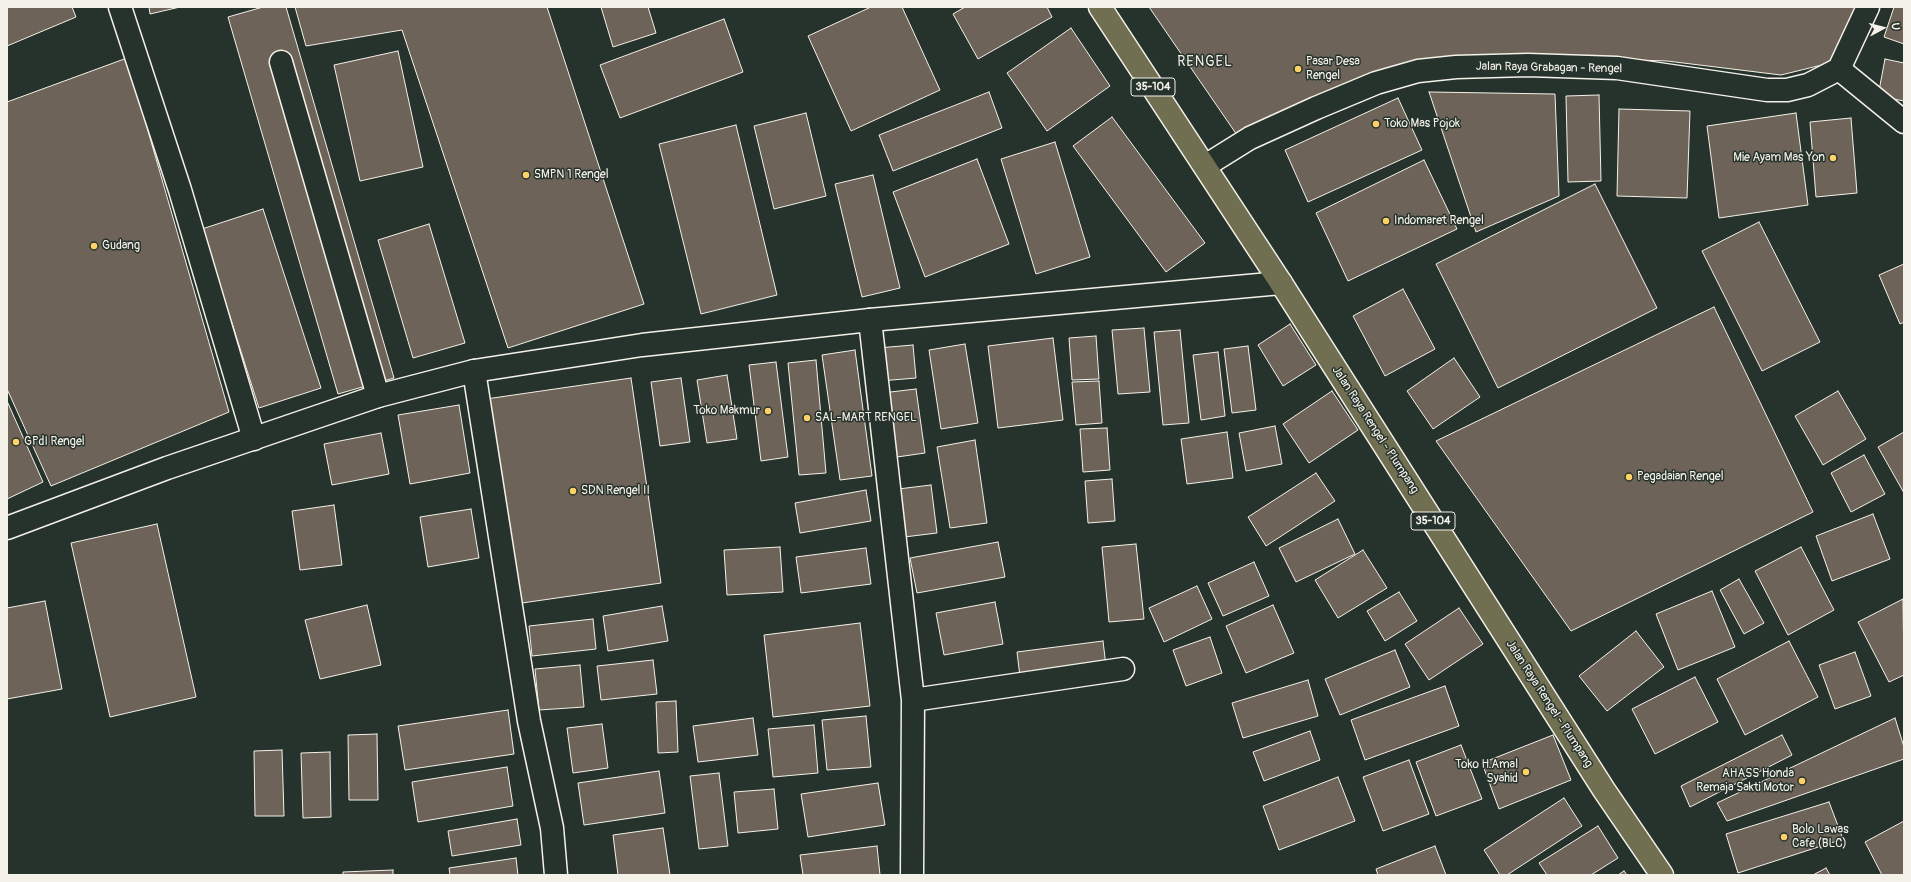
<!DOCTYPE html>
<style>
body{margin:0}
#map{position:relative;width:1911px;height:882px;overflow:hidden;background:#26332d;font-family:Pangolin,sans-serif}
canvas{display:block}
.frame{position:absolute;inset:0;border:8px solid #f4f1e8;pointer-events:none}
.north{position:absolute;left:1863px;top:8px;width:40px;height:40px;-webkit-text-stroke:3px #26332d;paint-order:stroke;rotate:83deg;font-size:11px;font-weight:700;line-height:16px;text-align:center;color:#f4f1e8}
.north::after{content:'';display:block;margin:auto;width:14px;height:18px;background:#f4f1e8;clip-path:polygon(50% 0,100% 100%,50% 72%,0 100%)}
</style>
<div id="map">
<canvas width="1911" height="882"></canvas>
<div class="frame"></div>
<div class="north">U</div>
</div>
<script>
const g = document.querySelector('canvas').getContext('2d');
g.lineJoin = 'round';
function fill(path, color) {
  g.fillStyle = color;
  g.fill(path, 'evenodd');
}
function poly(rows) {
  const path = new Path2D();
  for (const r of rows) {
    path.moveTo(r[0], r[1]);
    for (let i = 2; i < r.length; i += 2) path.lineTo(r[i], r[i + 1]);
  }
  return path;
}
function stroke(path, color, width, dash) {
  g.strokeStyle = color;
  g.lineWidth = width;
  g.lineCap = dash ? 'butt' : 'round';
  g.setLineDash(dash || []);
  g.stroke(path);
}
function write(font, color, halo, rows, align = 'center') {
  g.font = font + ' Pangolin,sans-serif';
  g.lineWidth = 3;
  g.setLineDash([]);
  g.textBaseline = 'middle';
  g.strokeStyle = halo;
  g.fillStyle = color;
  for (const [text, x, y, turn = 0] of rows) {
    g.save();
    g.translate(x, y);
    g.rotate((+turn || 0) * Math.PI / 180);
    g.textAlign = isNaN(turn) ? turn : align;
    if (halo) g.strokeText(text, 0, 0);
    g.fillText(text, 0, 0);
    g.restore();
  }
}
const building = poly([
 [7,7,72,7,76,17,7,46,7,7],
 [149,7,180,7,150,14,149,7],
 [263,7,286,7,394,378,338,394,228,17,263,7],
 [295,7,547,7,644,304,508,348,402,30,306,46,295,7],
 [601,7,648,7,656,33,613,47,601,7],
 [871,7,902,7,940,90,851,131,808,36,871,7],
 [965,7,1047,7,1052,17,978,59,953,14,965,7],
 [1149,7,1864,7,1838,61,1781,75,1667,61,1513,56,1423,62,1237,135,1149,7],
 [1894,7,1904,7,1904,44,1884,37,1894,7],
 [724,19,743,72,620,118,600,65,724,19],
 [1071,28,1110,86,1047,131,1007,73,1071,28],
 [398,51,423,167,360,181,334,65,398,51],
 [127,58,229,412,51,486,7,389,7,102,127,58],
 [1885,59,1904,63,1904,101,1878,96,1885,59],
 [989,92,1002,128,893,171,879,135,989,92],
 [1429,92,1555,94,1559,196,1476,232,1429,92],
 [1599,95,1601,181,1568,182,1566,96,1599,95],
 [1398,98,1422,150,1308,202,1285,150,1398,98],
 [1619,109,1690,111,1687,198,1617,196,1619,109],
 [806,113,826,196,774,209,754,126,806,113],
 [1796,113,1808,205,1719,218,1707,126,1796,113],
 [1112,117,1205,243,1166,272,1073,146,1112,117],
 [1851,118,1857,193,1816,197,1810,122,1851,118],
 [736,125,777,295,701,314,659,144,736,125],
 [1055,142,1090,257,1036,274,1001,159,1055,142],
 [977,159,1009,244,925,277,893,192,977,159],
 [1424,160,1457,229,1348,281,1316,213,1424,160],
 [873,175,900,288,862,297,835,184,873,175],
 [1595,184,1657,308,1498,388,1436,264,1595,184],
 [263,209,321,388,259,408,202,229,263,209],
 [1759,222,1820,342,1762,371,1702,251,1759,222],
 [429,224,465,343,413,358,378,240,429,224],
 [1904,264,1904,322,1900,324,1879,275,1904,264],
 [1403,289,1435,349,1385,376,1353,316,1403,289],
 [1714,307,1813,512,1571,631,1436,441,1714,307],
 [1290,324,1316,365,1283,386,1258,345,1290,324],
 [1144,328,1150,392,1118,394,1112,330,1144,328],
 [1180,330,1189,423,1163,425,1154,332,1180,330],
 [1096,336,1099,379,1072,380,1069,338,1096,336],
 [1053,338,1063,420,998,428,988,346,1053,338],
 [965,344,978,423,941,429,929,350,965,344],
 [913,345,916,378,880,381,878,348,913,345],
 [1248,346,1256,410,1232,413,1224,349,1248,346],
 [855,350,872,476,840,480,822,355,855,350],
 [1218,352,1225,416,1201,420,1193,355,1218,352],
 [1454,358,1480,397,1433,429,1407,391,1454,358],
 [816,360,826,473,799,475,788,363,816,360],
 [776,362,788,457,761,461,749,365,776,362],
 [727,375,737,439,707,443,697,380,727,375],
 [631,378,661,583,515,604,486,399,631,378],
 [681,378,690,442,660,446,651,382,681,378],
 [1099,381,1102,423,1076,425,1072,382,1099,381],
 [916,389,925,453,890,458,882,393,916,389],
 [1332,391,1358,430,1309,463,1283,424,1332,391],
 [1838,391,1866,439,1823,465,1795,416,1838,391],
 [7,401,43,482,7,499,7,401],
 [459,405,470,473,410,484,398,415,459,405],
 [1275,426,1282,464,1246,471,1239,433,1275,426],
 [1107,428,1110,470,1083,472,1080,429,1107,428],
 [1227,432,1233,478,1187,484,1181,439,1227,432],
 [1904,432,1904,493,1878,447,1904,432],
 [381,433,389,474,332,485,324,444,381,433],
 [975,440,987,523,950,528,937,447,975,440],
 [1864,455,1885,494,1851,512,1831,473,1864,455],
 [1316,473,1335,501,1266,546,1248,517,1316,473],
 [1112,479,1115,521,1088,523,1085,481,1112,479],
 [931,485,937,533,896,538,890,490,931,485],
 [866,490,871,521,800,533,795,503,866,490],
 [334,505,342,565,300,570,292,511,334,505],
 [471,509,479,558,428,567,420,517,471,509],
 [1873,514,1890,559,1832,581,1816,536,1873,514],
 [1338,519,1355,554,1296,582,1279,548,1338,519],
 [157,524,196,697,110,717,71,543,157,524],
 [998,542,1005,577,917,593,910,558,998,542],
 [1136,544,1144,619,1109,622,1102,547,1136,544],
 [780,547,783,592,727,595,724,550,780,547],
 [1801,547,1834,610,1788,635,1755,571,1801,547],
 [866,548,871,584,801,593,796,557,866,548],
 [1363,550,1387,588,1338,618,1315,580,1363,550],
 [1254,562,1269,596,1223,616,1208,583,1254,562],
 [1739,579,1764,623,1744,634,1720,590,1739,579],
 [1197,586,1212,619,1164,642,1149,608,1197,586],
 [1712,591,1735,647,1678,670,1656,614,1712,591],
 [1399,592,1417,621,1385,641,1367,611,1399,592],
 [1903,599,1904,675,1889,682,1858,622,1903,599],
 [45,601,62,689,7,699,7,608,45,601],
 [995,602,1003,644,944,655,936,613,995,602],
 [367,605,381,665,320,679,305,620,367,605],
 [1273,605,1294,653,1246,673,1226,626,1273,605],
 [662,606,668,641,608,651,603,616,662,606],
 [1459,608,1483,644,1429,680,1405,644,1459,608],
 [593,619,596,649,532,656,529,626,593,619],
 [860,623,870,706,773,717,764,635,860,623],
 [1636,631,1664,667,1607,711,1579,676,1636,631],
 [1210,637,1222,673,1186,686,1173,650,1210,637],
 [1103,641,1107,674,1021,685,1017,652,1103,641],
 [1789,641,1818,697,1745,735,1717,679,1789,641],
 [1395,650,1410,687,1340,715,1325,679,1395,650],
 [1855,652,1871,696,1835,709,1819,665,1855,652],
 [653,660,657,694,601,700,597,666,653,660],
 [580,665,584,707,539,710,535,669,580,665],
 [1695,677,1718,722,1655,754,1632,709,1695,677],
 [1308,680,1318,716,1243,738,1232,703,1308,680],
 [1445,686,1459,726,1365,760,1351,720,1445,686],
 [676,701,678,752,658,753,656,702,676,701],
 [508,710,514,754,405,770,398,726,508,710],
 [866,716,871,767,827,770,822,720,866,716],
 [753,718,758,755,698,762,693,726,753,718],
 [1895,718,1904,747,1904,759,1727,821,1717,803,1895,718],
 [602,724,608,768,573,773,567,728,602,724],
 [814,725,818,773,773,777,768,729,814,725],
 [1310,731,1320,760,1264,781,1253,752,1310,731],
 [377,734,378,800,349,800,348,735,377,734],
 [1553,735,1571,780,1499,809,1482,763,1553,735],
 [1782,735,1792,755,1690,807,1681,786,1782,735],
 [1461,745,1482,799,1436,816,1416,762,1461,745],
 [282,750,284,816,255,816,254,751,282,750],
 [330,752,331,817,303,818,301,753,330,752],
 [1409,760,1429,814,1383,831,1363,777,1409,760],
 [507,767,513,806,418,822,412,782,507,767],
 [659,771,665,813,584,825,578,783,659,771],
 [719,773,728,846,699,849,690,776,719,773],
 [1338,777,1355,821,1279,850,1263,806,1338,777],
 [878,783,885,825,808,837,801,794,878,783],
 [774,789,778,829,738,833,734,792,774,789],
 [1564,798,1582,826,1507,875,1500,875,1484,850,1564,798],
 [1829,802,1843,839,1738,873,1726,834,1829,802],
 [517,819,521,845,452,856,448,831,517,819],
 [1904,821,1904,875,1882,875,1865,842,1904,821],
 [1598,826,1618,858,1591,875,1547,875,1539,863,1598,826],
 [663,828,670,875,618,875,613,835,663,828],
 [877,846,880,875,803,875,800,855,877,846],
 [1435,846,1446,875,1378,875,1376,869,1435,846],
 [516,858,518,875,450,875,449,868,516,858],
 [1826,868,1830,875,1813,875,1826,868],
 [393,870,393,875,343,875,343,872,393,870],
 [1624,871,1627,875,1618,875,1624,871]
]);
fill(building, '#6e6358');
stroke(building, '#f4f1e8', 1);
const street = poly([
 [120,7,180,190,254,439],
 [281,62,378,396],
 [1839,69,1904,122],
 [870,320,913,700,912,875],
 [474,371,529,721,552,828,556,875],
 [913,700,1123,669]
]);
const secondary = poly([
 [1205,166,1250,138,1316,108,1376,83,1418,71,1456,67,1528,65,1617,68,1767,90,1787,90,1808,85,1839,69,1868,7],
 [7,528,167,468,378,396,474,371,642,345,870,320,1281,283]
]);
const primary = poly([
 [1100,7,1281,283,1604,790,1662,875]
]);
stroke(street, '#f4f1e8', 25);
stroke(secondary, '#f4f1e8', 25);
stroke(primary, '#f4f1e8', 25);
stroke(street, '#26332d', 22);
stroke(secondary, '#26332d', 22);
stroke(primary, '#706f52', 22);
for (const [x, y, r, color] of [
 [1298,69,4,"#ffd166"],
 [1376,124,4,"#ffd166"],
 [1833,158,4,"#ffd166"],
 [526,175,4,"#ffd166"],
 [1386,221,4,"#ffd166"],
 [94,246,4,"#ffd166"],
 [768,411,4,"#ffd166"],
 [807,418,4,"#ffd166"],
 [16,442,4,"#ffd166"],
 [1629,477,4,"#ffd166"],
 [573,491,4,"#ffd166"],
 [1526,772,4,"#ffd166"],
 [1802,781,4,"#ffd166"],
 [1784,837,4,"#ffd166"]
]) {
  const dot = new Path2D();
  dot.arc(x, y, r, 0, 2 * Math.PI);
  g.fillStyle = color;
  g.fill(dot);
  stroke(dot, '#26332d', 1.5);
}
for (const [x, y, w] of [
 [1153,87,44],
 [1433,521,44]
]) {
  const box = new Path2D();
  box.roundRect(x - w / 2, y - 9, w, 18, 3);
  g.fillStyle = '#26332d';
  g.fill(box);
  stroke(box, '#f4f1e8', 1);
}
write('bold 11px', '#f4f1e8', null, [
 ["35-104",1153,87],
 ["35-104",1433,521]
]);
write('12px', '#f4f1e8', '#26332d', [
 ["Pasar Desa",1306,62],
 ["Rengel",1306,76],
 ["Toko Mas Pojok",1384,124],
 ["Mie Ayam Mas Yon",1825,158,"right"],
 ["SMPN 1 Rengel",534,175],
 ["Indomaret Rengel",1394,221],
 ["Gudang",102,246],
 ["Toko Makmur",760,411,"right"],
 ["SAL-MART RENGEL",815,418],
 ["GPdI Rengel",24,442],
 ["Pegadaian Rengel",1637,477],
 ["SDN Rengel II",581,491],
 ["Toko H.Amal",1518,765,"right"],
 ["Syahid",1518,779,"right"],
 ["AHASS Honda",1794,774,"right"],
 ["Remaja Sakti Motor",1794,788,"right"],
 ["Bolo Lawas",1792,830],
 ["Cafe (BLC)",1792,844]
], 'left');
write('12px', '#f4f1e8', '#26332d', [
 ["Jalan Raya Grabagan - Rengel",1549,68,1],
 ["Jalan Raya Rengel - Plumpang",1375,430,57],
 ["Jalan Raya Rengel - Plumpang",1549,704,57]
]);
g.letterSpacing = '1px';
write('14px', '#f4f1e8', '#26332d', [
 ["RENGEL",1205,62]
]);
g.letterSpacing = '0px';
</script>
